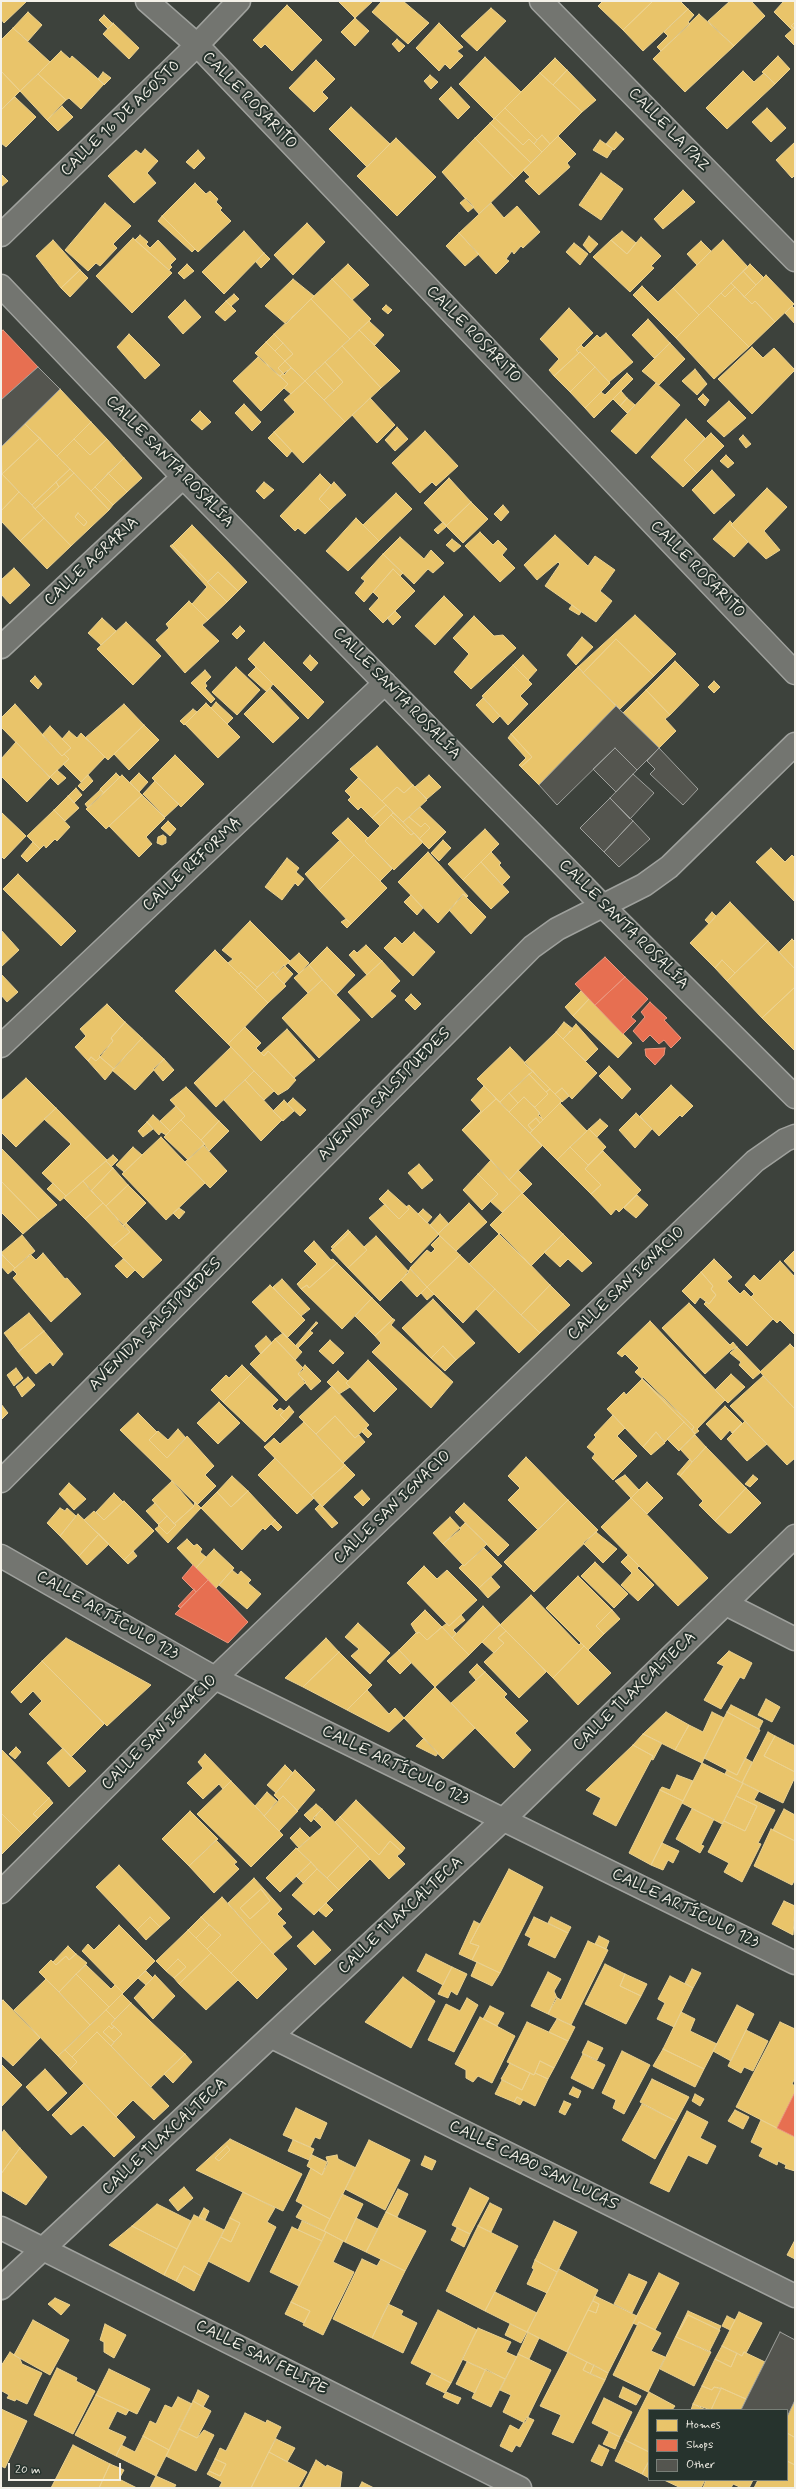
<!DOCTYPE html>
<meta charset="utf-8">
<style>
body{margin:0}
#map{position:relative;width:796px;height:2489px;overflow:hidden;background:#3d423c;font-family:Mynerve,sans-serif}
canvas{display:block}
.frame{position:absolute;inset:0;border:2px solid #f4f1e8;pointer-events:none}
.legend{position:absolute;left:648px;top:2409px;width:140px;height:72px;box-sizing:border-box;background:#26332d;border:1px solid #787f78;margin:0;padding:5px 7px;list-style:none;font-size:12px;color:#f4f1e8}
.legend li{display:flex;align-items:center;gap:8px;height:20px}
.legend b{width:20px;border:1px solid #787f78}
.scale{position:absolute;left:8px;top:2463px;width:113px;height:18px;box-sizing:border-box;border:2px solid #f4f1e8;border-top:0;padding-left:5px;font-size:12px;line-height:14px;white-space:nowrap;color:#f4f1e8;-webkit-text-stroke:3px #26332d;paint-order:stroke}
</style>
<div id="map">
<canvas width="796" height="2489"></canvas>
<div class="frame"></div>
<ul class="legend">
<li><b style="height:11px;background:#e9c46a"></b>Homes</li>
<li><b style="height:11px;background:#e76f51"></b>Shops</li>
<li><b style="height:11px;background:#54554f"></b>Other</li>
</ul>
<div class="scale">20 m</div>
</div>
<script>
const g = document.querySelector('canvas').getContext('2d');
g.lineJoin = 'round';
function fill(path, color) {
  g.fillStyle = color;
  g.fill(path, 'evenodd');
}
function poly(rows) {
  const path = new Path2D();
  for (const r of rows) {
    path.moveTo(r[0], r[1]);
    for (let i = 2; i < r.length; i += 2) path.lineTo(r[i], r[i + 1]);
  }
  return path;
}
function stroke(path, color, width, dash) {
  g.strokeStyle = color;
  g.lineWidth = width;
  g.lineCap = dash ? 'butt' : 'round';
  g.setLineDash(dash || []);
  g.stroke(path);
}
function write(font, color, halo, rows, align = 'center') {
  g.font = font + ' Mynerve,sans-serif';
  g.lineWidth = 4;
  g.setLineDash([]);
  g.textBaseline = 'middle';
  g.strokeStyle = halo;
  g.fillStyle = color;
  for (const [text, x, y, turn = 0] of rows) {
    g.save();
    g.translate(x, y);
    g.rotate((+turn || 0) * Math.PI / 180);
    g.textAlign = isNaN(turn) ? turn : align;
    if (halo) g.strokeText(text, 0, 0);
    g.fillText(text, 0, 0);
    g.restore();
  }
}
const homes = poly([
 [1,1,27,1,4,23,1,19,1,1],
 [338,1,373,1,355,18,338,1],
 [382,1,403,1,429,23,408,44,372,12,382,1],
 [603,1,653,1,623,30,600,8,598,6,603,1],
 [653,1,680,1,688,9,643,51,623,30,653,1],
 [730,1,751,1,765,16,734,46,708,21,730,1],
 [784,1,795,1,795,22,791,26,794,28,792,30,774,12,784,1],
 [287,5,322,40,292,71,265,44,261,48,253,40,287,5],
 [491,8,506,21,477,51,461,36,491,8],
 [688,9,694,15,688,22,690,24,661,51,657,47,668,36,664,32,688,9],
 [28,12,42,25,28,41,13,28,28,12],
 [699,14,734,46,685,92,653,59,699,14],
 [104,15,113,24,108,29,99,20,104,15],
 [355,18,369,31,355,46,341,32,355,18],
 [795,22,795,46,785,36,794,28,791,26,795,22],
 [113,23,139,48,129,59,103,34,113,23],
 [439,23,463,47,457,51,463,56,450,69,445,64,439,71,416,48,439,23],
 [13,28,50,62,20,91,1,71,1,40,13,28],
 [397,39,405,46,399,52,392,44,397,39],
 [61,51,70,59,72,56,104,84,81,109,69,98,66,100,38,74,61,51],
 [778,56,790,69,775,84,762,72,778,56],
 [485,57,521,92,494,119,459,84,485,57],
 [555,58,567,70,553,85,540,73,555,58],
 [316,60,335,79,322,92,328,98,314,112,289,88,316,60],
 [567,70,596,100,582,112,553,85,567,70],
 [1,71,20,91,1,110,1,71],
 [743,71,754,82,764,73,775,84,727,129,706,108,743,71],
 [103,72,111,78,104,85,98,79,103,72],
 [540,73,582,112,550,144,542,135,537,140,505,108,540,73],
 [38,74,66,100,47,120,20,91,38,74],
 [430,75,438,82,431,89,424,81,430,75],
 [451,87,470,107,458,119,439,99,451,87],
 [15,97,36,117,6,147,1,143,1,110,15,97],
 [62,106,73,117,58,131,47,120,62,106],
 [351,107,390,144,367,167,329,129,351,107],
 [505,108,537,140,534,144,529,139,523,145,495,118,505,108],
 [767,108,786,128,771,142,752,122,767,108],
 [495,118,523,145,529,139,542,152,531,163,490,123,495,118],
 [490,123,531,163,515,179,475,138,490,123],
 [616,132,624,139,614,150,606,144,616,132],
 [542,135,550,144,542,152,534,144,542,135],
 [558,136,576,154,567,163,570,167,539,195,525,181,530,177,523,170,558,136],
 [396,138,436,177,397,216,357,176,396,138],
 [475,138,515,179,479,214,442,172,475,138],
 [600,140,613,149,607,158,593,150,600,140],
 [795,142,795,175,792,178,776,160,795,142],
 [145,149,158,161,147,173,156,183,134,203,108,176,136,150,141,154,145,149],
 [198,150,205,158,194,169,186,162,198,150],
 [601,173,623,189,601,220,579,205,601,173],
 [1,174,8,181,1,187,1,174],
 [195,183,206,194,210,191,218,199,216,202,222,208,220,210,231,221,198,252,162,216,195,183],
 [683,190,695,202,663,229,654,219,683,190],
 [466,198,474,207,468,212,460,203,466,198],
 [105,203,131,226,113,244,117,248,100,266,96,263,88,271,65,250,105,203],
 [491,203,504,218,517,206,540,232,523,248,521,246,514,254,512,251,506,259,509,261,496,274,459,233,491,203],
 [162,216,195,249,192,252,158,221,162,216],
 [307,223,325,242,293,275,274,255,307,223],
 [244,231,264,253,224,294,202,272,244,231],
 [622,231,636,243,627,254,611,240,622,231],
 [459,233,479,254,465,266,446,246,459,233],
 [140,235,148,242,146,244,150,248,158,240,176,259,170,265,172,267,169,270,135,240,140,235],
 [589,236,598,244,590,253,583,245,589,236],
 [641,237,661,256,651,266,654,268,630,292,593,257,611,240,627,254,641,237],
 [133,238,172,273,132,313,96,276,133,238],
 [53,240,80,270,61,288,36,256,53,240],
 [723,240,748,267,699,315,673,288,723,240],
 [701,241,711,251,697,265,687,254,701,241],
 [574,243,588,254,580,265,566,252,574,243],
 [264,253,270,259,261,268,256,262,264,253],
 [187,264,194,271,184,279,178,273,187,264],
 [348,264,369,285,352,300,332,279,348,264],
 [750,264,763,277,756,285,743,271,750,264],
 [80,270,88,278,70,297,61,288,80,270],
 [743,271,756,285,744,297,731,283,743,271],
 [766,275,794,304,775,322,755,301,752,304,744,297,766,275],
 [293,279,314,296,286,324,265,306,293,279],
 [332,279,371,319,350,339,311,299,332,279],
 [731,283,735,287,725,297,721,293,731,283],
 [642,286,658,302,673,288,699,315,676,338,633,295,642,286],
 [735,287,752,304,755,301,775,322,749,347,708,306,721,293,725,297,735,287],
 [234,294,239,299,231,306,226,301,234,294],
 [311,299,350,339,305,381,285,361,293,354,274,334,311,299],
 [185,300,201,317,183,334,168,317,185,300],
 [226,301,236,311,225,321,215,312,226,301],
 [386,305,392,310,388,314,382,309,386,305],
 [708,306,749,347,714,379,676,338,708,306],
 [792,306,795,309,795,324,785,313,792,306],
 [569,308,593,333,576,350,579,353,554,376,549,370,559,359,540,339,569,308],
 [648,319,670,343,654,358,632,335,648,319],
 [369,321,384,335,375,345,359,330,369,321],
 [359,330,400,371,381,388,342,346,359,330],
 [606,333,633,362,609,382,580,352,576,350,581,345,584,348,597,335,600,338,606,333],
 [129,334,160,365,145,379,117,347,129,334],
 [274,334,283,343,275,351,266,342,274,334],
 [266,342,285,361,278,368,283,373,280,376,255,353,266,342],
 [283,343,293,354,285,361,275,351,283,343],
 [670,343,685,359,659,385,642,371,670,343],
 [342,346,381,388,345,422,324,400,343,382,325,362,342,346],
 [752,347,763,358,774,348,795,370,752,414,718,379,752,347],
 [580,352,595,367,570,392,554,376,580,352],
 [258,357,288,384,261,411,233,381,258,357],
 [285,361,291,368,284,375,278,368,285,361],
 [325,362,343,382,334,391,315,371,325,362],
 [595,367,610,383,585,408,570,392,595,367],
 [291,368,305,381,291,394,284,388,288,384,280,376,291,368],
 [695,369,707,384,697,395,682,381,695,369],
 [315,371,334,391,324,400,305,381,315,371],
 [627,373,633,379,594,418,585,408,601,392,605,395,627,373],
 [305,381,345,422,303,463,274,432,295,412,284,400,305,381],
 [656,383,680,405,636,454,611,431,656,383],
 [60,389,91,422,57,456,25,424,60,389],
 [621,391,627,398,620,406,613,399,621,391],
 [703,394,709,400,705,406,698,399,703,394],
 [370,398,395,425,377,443,352,415,370,398],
 [627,398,635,405,627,413,620,406,627,398],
 [729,401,746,418,724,437,707,421,729,401],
 [244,404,261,422,252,431,235,413,244,404],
 [200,411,211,422,202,430,191,420,200,411],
 [686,419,705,438,684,460,697,473,683,487,651,457,686,419],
 [91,422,107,439,90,455,74,439,91,422],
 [25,424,40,438,2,474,1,447,25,424],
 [397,427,408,439,395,451,385,440,397,427],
 [425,431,458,466,436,486,432,482,420,493,392,463,425,431],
 [274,432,292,451,287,457,268,438,274,432],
 [711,433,724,446,697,473,684,460,711,433],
 [743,435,751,444,746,448,739,439,743,435],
 [40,438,70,469,32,505,2,474,40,438],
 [74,439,90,455,107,439,124,458,91,491,57,456,74,439],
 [726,455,734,463,728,468,720,461,726,455],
 [124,458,142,478,127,492,108,473,124,458],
 [70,469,74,473,59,487,56,482,70,469],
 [712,470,735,495,714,514,692,490,712,470],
 [1,473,19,492,1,511,1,473],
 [74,473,109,510,71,546,35,509,74,473],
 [78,513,87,522,84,526,75,517,78,513],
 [108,473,127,492,113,505,95,487,108,473],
 [320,474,331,485,319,499,330,510,305,534,298,528,295,531,280,516,320,474],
 [449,478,471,502,446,526,424,503,449,478],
 [56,482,59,487,35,509,32,505,56,482],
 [264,482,274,490,264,499,256,491,264,482],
 [334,482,346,495,330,510,319,499,334,482],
 [95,487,113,505,109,510,91,491,95,487],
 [767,488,787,507,764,531,780,550,766,559,731,525,767,488],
 [19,492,44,518,20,541,1,521,1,511,19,492],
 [396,493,412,509,379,541,363,525,396,493],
 [471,502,488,519,463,543,446,526,471,502],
 [503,505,509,512,501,521,494,514,503,505],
 [78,513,87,522,84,526,75,517,78,513],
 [44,518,71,546,47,569,20,541,44,518],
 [356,518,379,541,348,571,326,551,356,518],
 [730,521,733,524,731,525,748,542,734,557,713,539,730,521],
 [443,522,447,526,438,534,434,530,443,522],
 [192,525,247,582,238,591,218,572,208,582,172,545,192,525],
 [480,532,493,545,498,540,507,549,502,555,515,568,500,582,465,546,480,532],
 [555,535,588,566,595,556,615,570,600,591,612,601,596,622,545,586,560,564,558,562,537,580,524,565,555,535],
 [400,537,424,559,431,550,444,563,433,573,428,569,414,584,383,554,400,537],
 [452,539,461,546,454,552,446,545,452,539],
 [172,545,227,602,208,620,192,604,207,587,170,546,172,545],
 [383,554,403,573,400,576,393,569,364,602,355,593,365,581,361,578,383,554],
 [14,568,30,585,10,604,1,594,1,580,14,568],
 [393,569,415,591,383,623,369,609,379,598,373,592,393,569],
 [218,572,238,591,227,602,207,582,218,572],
 [444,596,463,615,435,645,415,626,444,596],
 [189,601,208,620,202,625,219,641,185,673,156,640,169,628,166,624,189,601],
 [572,605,581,612,579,615,569,609,572,605],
 [395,611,401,617,393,625,387,618,395,611],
 [635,615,676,654,654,676,616,639,583,673,578,667,635,615],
 [474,616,494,636,503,635,516,648,471,689,454,672,469,654,453,638,474,616],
 [102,618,116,631,101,645,88,633,102,618],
 [126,622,161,656,133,685,97,649,126,622],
 [240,626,245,631,237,639,232,634,240,626],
 [582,637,593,647,576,665,567,655,582,637],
 [616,639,654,676,620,709,583,673,616,639],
 [264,642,324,702,308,719,248,659,264,642],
 [310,655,318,663,311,671,303,663,310,655],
 [523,655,537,670,528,680,513,665,523,655],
 [675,661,699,685,670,715,646,690,675,661],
 [513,665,532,684,520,696,528,704,508,725,482,696,513,665],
 [236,667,260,690,237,715,212,692,236,667],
 [256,667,273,684,267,692,248,675,256,667],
 [578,667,616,706,539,785,521,767,532,757,511,734,578,667],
 [205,670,211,677,205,683,207,686,205,688,215,699,211,703,191,683,205,670],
 [35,676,42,684,38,689,30,681,35,676],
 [714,681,720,687,714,693,708,687,714,681],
 [270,688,299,718,273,743,244,714,270,688],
 [646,690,670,715,665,719,676,731,659,748,623,713,646,690],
 [483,698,500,716,493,723,476,705,483,698],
 [216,702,233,718,227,724,211,708,216,702],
 [206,703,240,737,218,758,185,724,206,703],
 [15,704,62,756,64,754,69,759,50,777,1,727,1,718,15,704],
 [124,704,144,725,108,760,85,738,124,704],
 [193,709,197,712,184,725,180,721,193,709],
 [144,725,159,740,129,770,114,754,144,725],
 [50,726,71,748,62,756,42,735,50,726],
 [69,731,77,738,81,733,105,757,81,782,63,764,69,759,64,754,71,748,62,739,69,731],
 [511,734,532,757,521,767,519,765,526,758,508,738,511,734],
 [16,742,50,778,27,802,1,776,1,759,16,742],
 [377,746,413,785,404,793,397,787,382,801,350,769,377,746],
 [175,755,204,784,181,807,152,778,175,755],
 [57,770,66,778,58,785,50,777,57,770],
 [116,773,120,777,104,793,100,789,116,773],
 [139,773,148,782,139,792,130,782,139,773],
 [88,775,93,781,83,791,78,786,88,775],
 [122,775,142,795,106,829,86,809,122,775],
 [429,775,441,787,427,799,415,787,429,775],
 [358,778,386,805,372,818,361,807,358,810,348,800,351,797,345,791,358,778],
 [155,781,179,804,165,817,143,794,155,781],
 [413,785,427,800,403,822,382,801,397,787,404,793,413,785],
 [76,788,82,795,74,803,68,796,76,788],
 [100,790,104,793,88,808,85,804,100,790],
 [142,795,165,818,146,837,152,844,139,857,109,826,142,795],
 [68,796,79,808,65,821,54,810,68,796],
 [386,805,393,813,380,826,372,818,386,805],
 [420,807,446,832,429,849,419,839,430,828,425,823,421,827,409,817,420,807],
 [54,810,70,827,57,841,55,839,46,848,44,845,40,849,27,836,54,810],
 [1,812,26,836,4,859,1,856,1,812],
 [393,813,414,833,411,835,391,815,393,813],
 [391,815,411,835,414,833,423,842,394,870,365,841,391,815],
 [409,817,421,827,425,823,430,828,419,839,403,822,409,817],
 [348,818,368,838,365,841,392,869,380,881,332,833,348,818],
 [168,821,176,829,170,836,161,828,168,821],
 [485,829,499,844,463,880,448,864,485,829],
 [163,835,166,837,166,843,162,845,157,843,158,837,163,835],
 [340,840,354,855,319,890,305,874,340,840],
 [443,840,451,848,439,861,431,853,443,840],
 [33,842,40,849,27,862,21,856,33,842],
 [771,848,785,862,792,855,795,858,794,901,756,862,771,848],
 [428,852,468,896,467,897,464,894,438,923,398,882,428,852],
 [491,852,501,863,499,865,510,877,502,885,481,862,491,852],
 [354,855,387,888,351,924,319,890,354,855],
 [287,858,299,868,296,872,304,879,298,886,295,883,282,900,265,887,287,858],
 [481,862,509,892,491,909,463,880,481,862],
 [18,874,76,931,61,946,3,889,18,874],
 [463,894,486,917,471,934,449,910,463,894],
 [411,895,423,908,417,915,404,902,411,895],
 [730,902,768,941,735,973,722,960,715,968,690,943,730,902],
 [712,912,716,916,709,924,705,920,712,912],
 [346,919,351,924,347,928,341,922,346,919],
 [250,921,290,961,275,975,273,972,257,987,241,972,239,974,228,963,233,959,222,950,250,921],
 [1,930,19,950,1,967,1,930],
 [414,932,435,952,413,976,384,948,395,937,402,944,414,932],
 [792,939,795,942,795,969,779,952,792,939],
 [768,941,795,969,795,987,762,1018,727,981,768,941],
 [366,945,382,961,367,975,349,955,354,950,357,953,366,945],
 [327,947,355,975,336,995,309,965,327,947],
 [215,950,268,1003,228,1044,175,991,215,950],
 [299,953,309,963,299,974,288,963,299,953],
 [722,960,735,973,727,981,715,968,722,960],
 [382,961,400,981,390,991,396,996,372,1018,348,992,382,961],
 [284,965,293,974,284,984,275,975,284,965],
 [309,965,322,980,308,993,294,978,309,965],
 [241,972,257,987,255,990,239,974,241,972],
 [273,972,286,986,268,1003,255,990,273,972],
 [1,974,18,992,7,1002,1,995,1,974],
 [322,980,360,1020,319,1058,282,1018,322,980],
 [795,987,795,1051,762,1018,795,987],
 [581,991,589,999,573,1016,565,1007,581,991],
 [411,994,421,1004,415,1010,405,1000,411,994],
 [589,999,632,1043,618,1058,573,1016,589,999],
 [107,1004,125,1022,111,1038,113,1041,100,1057,96,1061,91,1057,88,1061,75,1047,86,1036,80,1029,107,1004],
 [125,1022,142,1038,114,1069,99,1056,113,1041,111,1038,125,1022],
 [564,1022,573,1029,563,1039,556,1032,564,1022],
 [576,1024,598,1049,586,1061,563,1039,576,1024],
 [245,1027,261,1043,256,1048,264,1056,268,1051,296,1080,288,1089,278,1095,228,1044,245,1027],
 [287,1029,315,1060,294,1078,268,1051,264,1056,261,1053,287,1029],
 [556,1032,597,1073,572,1099,562,1088,555,1094,524,1063,556,1032],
 [142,1038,164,1059,135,1090,112,1070,142,1038],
 [231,1047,254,1071,216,1107,194,1083,231,1047],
 [510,1047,533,1071,500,1102,477,1079,510,1047],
 [91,1057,96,1061,100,1057,114,1069,105,1080,88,1061,91,1057],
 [164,1059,174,1070,163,1081,153,1069,164,1059],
 [609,1066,631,1089,622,1099,599,1076,609,1066],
 [254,1071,274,1091,264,1100,245,1080,254,1071],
 [533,1071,550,1089,546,1092,529,1074,533,1071],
 [529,1074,548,1094,535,1107,524,1097,518,1103,509,1093,529,1074],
 [26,1078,56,1108,16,1147,1,1132,1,1101,26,1078],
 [245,1080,282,1120,261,1141,224,1100,245,1080],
 [671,1085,693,1106,682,1117,680,1115,659,1136,640,1116,671,1085],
 [484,1086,496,1099,462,1130,481,1111,471,1100,484,1086],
 [186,1087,219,1121,201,1140,181,1120,185,1116,170,1100,186,1087],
 [562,1088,569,1096,562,1102,555,1094,562,1088],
 [550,1089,562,1101,543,1120,535,1107,548,1094,546,1092,550,1089],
 [509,1093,518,1103,509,1112,500,1102,509,1093],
 [524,1097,540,1113,538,1115,543,1120,540,1123,536,1118,528,1125,532,1130,530,1133,509,1112,524,1097],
 [293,1098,306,1110,300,1116,287,1104,293,1098],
 [496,1099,542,1146,509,1180,462,1130,496,1099],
 [284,1100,294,1111,283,1121,273,1111,284,1100],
 [560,1103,587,1131,557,1160,530,1133,560,1103],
 [176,1106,185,1116,170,1131,160,1121,176,1106],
 [56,1108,107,1160,66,1196,42,1173,71,1144,44,1119,56,1108],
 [636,1113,652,1129,635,1148,619,1130,636,1113],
 [153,1115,170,1131,166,1135,161,1132,159,1135,147,1122,153,1115],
 [536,1118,540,1123,532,1130,528,1125,536,1118],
 [600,1119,608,1126,597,1137,589,1129,600,1119],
 [181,1120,205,1144,188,1160,164,1137,181,1120],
 [219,1121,229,1131,209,1151,201,1140,219,1121],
 [147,1122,153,1129,143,1137,138,1131,147,1122],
 [589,1129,606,1147,588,1165,570,1147,589,1129],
 [161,1137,205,1183,166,1220,122,1174,161,1137],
 [203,1145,227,1171,210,1188,185,1162,203,1145],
 [133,1147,142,1155,124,1172,116,1165,133,1147],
 [570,1147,588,1165,585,1169,601,1185,591,1194,557,1160,570,1147],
 [1,1148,57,1205,39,1220,1,1181,1,1148],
 [603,1151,641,1190,619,1212,616,1209,611,1215,591,1194,601,1185,585,1169,603,1151],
 [113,1155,118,1160,111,1167,106,1161,113,1155],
 [491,1160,522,1193,502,1212,490,1201,498,1194,478,1174,491,1160],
 [106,1161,113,1168,91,1191,83,1181,106,1161],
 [419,1164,433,1180,422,1189,408,1173,419,1164],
 [113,1168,128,1185,106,1206,91,1191,113,1168],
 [518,1170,532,1184,523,1193,509,1180,518,1170],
 [478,1174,498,1194,482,1210,463,1190,478,1174],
 [1,1181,39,1220,23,1234,1,1212,1,1181],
 [83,1181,103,1203,85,1219,64,1198,83,1181],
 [53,1183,66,1196,60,1201,47,1189,53,1183],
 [128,1185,146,1203,123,1226,106,1206,128,1185],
 [388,1190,409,1209,399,1219,379,1199,388,1190],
 [522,1193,563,1234,531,1266,490,1225,522,1193],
 [637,1195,648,1205,636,1218,624,1208,637,1195],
 [103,1203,130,1232,112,1247,85,1219,103,1203],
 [469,1203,487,1222,456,1251,438,1234,469,1203],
 [385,1204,399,1219,409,1209,406,1207,409,1205,439,1234,411,1263,369,1218,385,1204],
 [179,1208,185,1212,179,1219,173,1213,179,1208],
 [423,1209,432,1217,427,1223,418,1214,423,1209],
 [440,1214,449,1224,438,1234,430,1225,440,1214],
 [126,1223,162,1260,143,1278,112,1247,130,1232,123,1226,126,1223],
 [348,1230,350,1232,333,1248,331,1247,348,1230],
 [350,1232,367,1250,348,1268,331,1250,350,1232],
 [500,1233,550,1285,521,1315,469,1264,500,1233],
 [563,1234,592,1263,582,1272,568,1259,560,1267,544,1252,563,1234],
 [22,1235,35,1251,15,1268,1,1253,22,1235],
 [376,1236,409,1272,380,1301,348,1268,367,1250,364,1247,376,1236],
 [440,1236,460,1255,427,1287,410,1268,427,1250,431,1253,435,1249,431,1245,440,1236],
 [314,1241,331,1260,333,1259,337,1263,309,1288,307,1285,301,1289,297,1284,317,1264,304,1251,314,1241],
 [795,1250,795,1273,784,1261,795,1250],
 [43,1253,65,1279,67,1278,81,1294,51,1322,13,1278,17,1274,13,1270,30,1254,36,1260,43,1253],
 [1,1254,15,1268,8,1274,1,1266,1,1254],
 [460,1255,495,1289,463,1323,427,1287,460,1255],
 [123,1259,135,1270,127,1278,115,1266,123,1259],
 [714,1259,732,1277,727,1281,740,1294,744,1290,773,1319,747,1346,704,1304,706,1302,709,1304,716,1295,711,1289,713,1286,701,1272,714,1259],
 [780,1261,795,1277,795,1335,780,1320,777,1323,751,1297,754,1294,745,1285,754,1275,760,1281,780,1261],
 [337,1263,372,1298,342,1329,301,1289,307,1285,309,1288,337,1263],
 [410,1269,427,1287,417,1297,401,1280,410,1269],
 [701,1272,713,1286,711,1289,716,1295,709,1304,700,1297,695,1304,682,1291,701,1272],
 [282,1279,310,1309,301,1316,273,1287,282,1279],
 [270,1285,305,1320,287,1338,252,1302,270,1285],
 [550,1285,570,1305,540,1333,521,1315,550,1285],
 [427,1287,434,1294,427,1300,421,1293,427,1287],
 [495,1289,540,1333,519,1353,476,1309,495,1289],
 [372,1298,393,1319,375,1336,355,1316,372,1298],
 [433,1299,475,1343,456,1360,443,1346,431,1358,402,1328,433,1299],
 [689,1303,730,1345,733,1342,737,1347,731,1350,705,1374,662,1328,689,1303],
 [29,1313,44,1331,18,1352,4,1333,29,1313],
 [393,1319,395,1320,391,1325,453,1382,431,1408,372,1352,381,1343,375,1336,393,1319],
 [650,1321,725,1400,697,1429,699,1431,695,1434,692,1430,694,1427,635,1372,639,1368,625,1354,622,1357,617,1353,650,1321],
 [316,1322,318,1323,310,1331,313,1333,298,1348,296,1345,316,1322],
 [44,1331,63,1354,53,1366,50,1362,36,1374,18,1352,44,1331],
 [283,1333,302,1352,295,1360,275,1339,283,1333],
 [266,1336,272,1343,261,1354,255,1346,266,1336],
 [275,1339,304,1369,298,1374,306,1382,286,1401,250,1364,275,1339],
 [330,1340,344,1353,333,1364,319,1351,330,1340],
 [790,1344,795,1349,795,1409,760,1372,790,1344],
 [443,1346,456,1360,445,1371,431,1358,443,1346],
 [737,1347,761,1372,753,1379,739,1365,741,1362,730,1353,737,1347],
 [368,1360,397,1389,374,1412,346,1383,368,1360],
 [242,1365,251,1374,223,1402,211,1390,226,1375,229,1378,242,1365],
 [305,1365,321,1381,311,1390,298,1374,305,1365],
 [16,1368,23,1378,14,1386,7,1375,16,1368],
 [338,1371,348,1381,346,1383,350,1387,339,1394,327,1382,338,1371],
 [251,1374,278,1400,272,1406,277,1411,280,1408,284,1411,280,1415,286,1421,265,1442,223,1402,251,1374],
 [731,1374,745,1387,728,1403,715,1390,731,1374],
 [763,1376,795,1409,795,1458,787,1465,730,1406,763,1376],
 [28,1377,35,1385,22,1397,16,1387,28,1377],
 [643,1377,694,1427,692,1430,642,1379,643,1377],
 [642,1379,684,1422,665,1442,656,1432,643,1447,607,1409,624,1392,626,1395,642,1379],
 [332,1386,369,1425,355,1438,335,1416,316,1434,299,1417,332,1386],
 [219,1402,240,1423,218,1444,197,1423,219,1402],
 [1,1404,8,1413,1,1420,1,1404],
 [289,1406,294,1412,286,1421,280,1415,289,1406],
 [725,1406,742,1423,732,1433,730,1430,721,1440,706,1424,725,1406],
 [138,1413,157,1432,149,1440,167,1458,187,1436,214,1466,205,1475,216,1486,197,1505,120,1430,138,1413],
 [613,1415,625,1428,617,1436,637,1456,613,1480,592,1458,595,1454,587,1447,596,1437,594,1435,613,1415],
 [335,1416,355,1438,359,1435,365,1442,343,1463,316,1434,335,1416],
 [745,1421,767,1444,747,1461,727,1439,745,1421],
 [304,1422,345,1465,311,1495,264,1447,274,1438,280,1444,304,1422],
 [684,1422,695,1434,679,1451,667,1439,684,1422],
 [366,1428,372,1434,368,1438,362,1432,366,1428],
 [178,1429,186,1438,167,1458,149,1440,158,1431,168,1440,178,1429],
 [656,1432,665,1443,651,1455,643,1447,656,1432],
 [695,1435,706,1447,692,1462,680,1449,695,1435],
 [706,1447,746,1488,715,1521,699,1505,703,1501,680,1476,706,1447],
 [526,1457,568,1500,538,1530,508,1500,520,1488,508,1476,526,1457],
 [275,1458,314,1498,297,1514,258,1475,275,1458],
 [690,1459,692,1462,680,1476,677,1474,690,1459],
 [345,1465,355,1475,322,1507,311,1495,345,1465],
 [625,1475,639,1490,631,1498,615,1481,625,1475],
 [753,1475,758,1479,750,1487,745,1484,753,1475],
 [232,1476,248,1491,231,1507,217,1492,232,1476],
 [172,1481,194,1506,174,1524,152,1500,172,1481],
 [647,1482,663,1498,647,1514,631,1498,647,1482],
 [69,1483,86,1499,74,1510,59,1494,69,1483],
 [746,1488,761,1503,731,1533,728,1533,715,1521,746,1488],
 [362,1490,370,1499,363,1506,354,1497,362,1490],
 [248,1491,275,1520,265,1530,263,1528,242,1550,201,1508,217,1492,231,1507,248,1491],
 [114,1493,123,1502,104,1520,96,1512,114,1493],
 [631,1498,708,1578,678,1606,601,1527,631,1498],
 [568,1500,598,1530,534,1592,504,1562,568,1500],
 [124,1501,154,1531,124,1560,84,1520,94,1511,104,1520,124,1501],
 [195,1502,201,1508,168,1543,155,1529,159,1526,167,1534,176,1525,174,1524,194,1506,195,1502],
 [155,1503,167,1516,158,1524,146,1511,155,1503],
 [464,1503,509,1545,498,1556,455,1512,464,1503],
 [320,1504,338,1523,332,1528,315,1509,320,1504],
 [60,1508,65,1511,67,1508,76,1516,60,1536,47,1523,60,1508],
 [78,1514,99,1534,79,1556,60,1536,78,1514],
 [167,1516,176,1525,167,1534,158,1525,167,1516],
 [450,1517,461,1529,443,1544,433,1533,450,1517],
 [275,1520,282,1527,278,1531,271,1524,275,1520],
 [465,1523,487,1544,464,1566,443,1544,465,1523],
 [596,1532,617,1549,603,1563,583,1543,596,1532],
 [99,1534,109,1544,87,1565,79,1556,99,1534],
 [187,1539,194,1546,197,1544,202,1549,200,1552,206,1557,196,1568,177,1548,187,1539],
 [484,1548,502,1566,479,1588,459,1568,463,1564,464,1566,484,1548],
 [214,1549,234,1568,216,1588,196,1568,214,1549],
 [133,1551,137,1556,128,1564,124,1560,133,1551],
 [628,1555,639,1566,637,1568,654,1585,638,1601,621,1585,632,1573,621,1562,628,1555],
 [595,1562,628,1594,614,1608,581,1576,595,1562],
 [424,1566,437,1579,447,1570,477,1600,449,1626,407,1583,424,1566],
 [232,1570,238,1575,241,1571,251,1580,248,1583,261,1594,247,1609,219,1585,232,1570],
 [578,1576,612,1610,596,1626,604,1634,588,1650,546,1608,578,1576],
 [491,1577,500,1587,488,1598,479,1588,491,1577],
 [531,1595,579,1645,581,1643,584,1646,553,1678,500,1625,531,1595],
 [483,1606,500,1624,469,1655,452,1638,483,1606],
 [425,1610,442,1627,427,1640,419,1632,417,1634,411,1624,425,1610],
 [612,1610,620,1619,604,1634,596,1626,612,1610],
 [461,1615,465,1620,453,1630,456,1633,452,1638,442,1627,447,1623,449,1626,461,1615],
 [358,1623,390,1653,370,1674,351,1656,359,1649,345,1637,358,1623],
 [500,1625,506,1631,498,1638,504,1643,494,1653,482,1642,500,1625],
 [442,1627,469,1655,435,1687,399,1650,416,1633,419,1632,427,1640,442,1627],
 [506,1631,546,1672,519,1698,484,1662,504,1643,498,1638,506,1631],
 [66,1638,151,1685,107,1726,42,1661,66,1638],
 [326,1638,339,1652,303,1687,285,1678,326,1638],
 [584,1646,611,1673,578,1705,553,1678,584,1646],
 [399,1650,411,1663,400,1674,387,1661,399,1650],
 [729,1651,752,1663,744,1679,740,1677,721,1709,704,1700,724,1666,717,1663,729,1651],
 [339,1652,372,1685,347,1710,303,1687,339,1652],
 [42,1661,104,1724,71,1757,29,1714,42,1701,33,1691,21,1703,11,1692,42,1661],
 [477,1664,485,1672,476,1680,469,1672,477,1664],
 [485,1672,507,1694,504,1697,528,1721,515,1733,531,1750,514,1768,451,1703,485,1672],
 [435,1687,475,1728,443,1759,404,1718,435,1687],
 [367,1690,389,1714,395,1708,404,1718,389,1732,347,1710,367,1690],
 [766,1699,780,1707,772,1722,758,1715,766,1699],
 [731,1705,763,1721,759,1729,727,1712,731,1705],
 [666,1712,689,1725,675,1750,643,1734,666,1712],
 [712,1712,724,1718,702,1763,675,1750,689,1725,703,1732,712,1712],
 [727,1712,760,1730,737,1775,704,1758,727,1712],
 [768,1732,775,1736,764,1756,795,1772,795,1777,783,1803,742,1783,768,1732],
 [643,1734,662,1743,653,1760,651,1759,653,1756,633,1745,643,1734],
 [775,1736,795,1746,795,1772,764,1756,775,1736],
 [424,1738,438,1753,436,1756,416,1746,424,1738],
 [633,1745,653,1756,616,1826,593,1814,601,1798,586,1790,633,1745],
 [16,1747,21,1752,15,1759,9,1754,16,1747],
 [63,1748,86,1771,69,1787,47,1763,63,1748],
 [1,1749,49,1798,33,1814,38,1818,22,1834,1,1813,1,1749],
 [205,1754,231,1781,223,1789,219,1784,203,1799,187,1783,203,1768,198,1762,205,1754],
 [745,1758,752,1762,742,1783,725,1774,727,1770,737,1775,745,1758],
 [702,1763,743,1783,722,1824,682,1803,702,1763],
 [285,1765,293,1773,276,1793,267,1785,285,1765],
 [295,1770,315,1790,297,1811,283,1796,279,1800,274,1795,295,1770],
 [677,1775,693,1781,683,1801,660,1790,662,1787,670,1790,677,1775],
 [231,1781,283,1835,251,1867,197,1814,231,1781],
 [743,1783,759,1791,754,1800,775,1810,758,1843,761,1844,742,1882,724,1872,729,1863,708,1852,724,1821,745,1831,757,1806,736,1796,743,1783],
 [660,1790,683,1801,651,1865,629,1853,660,1790],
 [267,1792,277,1801,264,1816,255,1806,267,1792],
 [283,1796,298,1811,279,1831,264,1816,283,1796],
 [736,1796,757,1806,745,1831,724,1821,736,1796],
 [49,1798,53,1803,38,1818,33,1814,49,1798],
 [356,1800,405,1848,402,1852,390,1841,379,1855,340,1817,356,1800],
 [316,1804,322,1809,311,1822,304,1815,316,1804],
 [322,1809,358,1846,327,1878,297,1849,322,1827,313,1818,322,1809],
 [692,1809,714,1819,701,1845,704,1846,700,1853,676,1839,692,1809],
 [784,1809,795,1815,795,1841,773,1830,784,1809],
 [190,1811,218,1839,189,1866,162,1839,190,1811],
 [1,1813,22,1834,1,1855,1,1813],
 [340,1817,379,1855,390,1841,402,1852,397,1856,405,1864,389,1879,335,1822,340,1817],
 [300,1828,310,1838,299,1848,290,1838,300,1828],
 [771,1829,795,1841,795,1879,792,1885,754,1866,771,1829],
 [216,1840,237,1862,234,1864,239,1869,214,1893,189,1866,216,1840],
 [662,1843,679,1851,673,1863,668,1860,663,1870,651,1865,662,1843],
 [358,1846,370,1859,339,1890,327,1878,358,1846],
 [296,1848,311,1862,280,1892,266,1878,296,1848],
 [311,1862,317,1869,303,1883,296,1876,311,1862],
 [119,1865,170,1918,160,1927,150,1917,137,1930,96,1887,119,1865],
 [317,1869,339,1890,314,1915,292,1895,317,1869],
 [509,1869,543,1887,500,1973,472,1960,479,1946,470,1943,509,1869],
 [254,1878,282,1909,277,1914,286,1923,282,1926,292,1937,273,1954,228,1903,254,1878],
 [261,1889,270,1901,250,1919,240,1908,261,1889],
 [261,1889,270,1901,250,1919,240,1908,261,1889],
 [222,1897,262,1942,231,1973,207,1949,221,1935,201,1917,222,1897],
 [784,1901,795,1906,793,1935,772,1924,784,1901],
 [326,1903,333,1910,326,1917,318,1910,326,1903],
 [150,1917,160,1927,146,1940,137,1930,150,1917],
 [201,1917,209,1925,196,1938,188,1930,201,1917],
 [534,1917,568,1933,555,1958,528,1945,531,1938,525,1935,534,1917],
 [551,1917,571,1927,568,1933,548,1923,551,1917],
 [474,1921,480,1924,470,1943,479,1946,472,1960,459,1954,474,1921],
 [119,1925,155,1961,123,1993,82,1951,88,1944,94,1950,119,1925],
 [209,1925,221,1935,207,1949,196,1938,209,1925],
 [188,1930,211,1953,179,1984,174,1978,186,1967,178,1959,166,1971,156,1961,188,1930],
 [313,1931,331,1950,315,1965,297,1946,313,1931],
 [599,1936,609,1941,606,1949,595,1944,599,1936],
 [588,1941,608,1950,571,2025,548,2014,556,1997,561,2000,588,1941],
 [262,1942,287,1969,257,1999,231,1973,262,1942],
 [68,1946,76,1954,69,1960,66,1956,56,1965,53,1962,68,1946],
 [211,1953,238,1980,206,2010,179,1984,211,1953],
 [76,1954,87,1963,59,1992,39,1972,51,1960,56,1965,66,1956,69,1960,76,1954],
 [426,1954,452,1967,443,1985,417,1971,426,1954],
 [178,1959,186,1967,174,1978,166,1971,178,1959],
 [477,1962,500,1973,492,1986,471,1976,477,1962],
 [605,1964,625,1974,620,1986,641,1996,626,2024,585,2004,605,1964],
 [86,1965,111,1989,115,1985,123,1993,109,2007,76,1974,86,1965],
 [452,1967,467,1974,457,1995,451,1991,448,1998,438,1994,452,1967],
 [692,1969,701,1973,693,1988,685,1983,692,1969],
 [146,1971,153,1978,146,1985,138,1978,146,1971],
 [548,1972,561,1979,554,1991,557,1998,548,2014,531,2006,548,1972],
 [76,1974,109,2007,90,2025,59,1992,76,1974],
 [625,1974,647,1984,641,1996,620,1986,625,1974],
 [155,1975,175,1996,153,2019,134,1998,155,1975],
 [670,1976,693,1988,674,2027,657,2019,665,2003,658,1999,670,1976],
 [403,1977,435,2001,411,2048,365,2022,403,1977],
 [46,1979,90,2025,58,2056,14,2010,46,1979],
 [122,1994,131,2003,115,2019,106,2010,122,1994],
 [467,1998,478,2005,454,2052,428,2040,446,2004,460,2011,467,1998],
 [3,2000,40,2038,13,2066,1,2055,1,2002,3,2000],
 [131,2003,185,2054,151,2087,111,2046,122,2034,111,2024,131,2003],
 [737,2005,754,2014,731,2061,713,2051,737,2005],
 [490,2006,504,2013,497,2026,483,2019,490,2006],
 [106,2010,115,2019,111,2024,114,2026,112,2029,109,2026,103,2032,114,2042,111,2046,97,2032,72,2057,65,2050,106,2010],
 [681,2012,695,2019,690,2031,717,2044,704,2069,663,2049,681,2012],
 [480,2017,515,2036,492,2083,478,2076,473,2082,466,2078,466,2070,455,2064,480,2017],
 [557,2019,575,2027,568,2041,549,2032,557,2019],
 [527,2022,568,2041,554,2068,540,2061,534,2075,507,2062,527,2022],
 [780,2022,795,2029,795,2078,792,2084,795,2086,795,2092,777,2128,736,2107,780,2022],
 [109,2026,112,2029,114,2026,122,2034,114,2042,103,2032,109,2026],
 [746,2030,768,2041,753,2071,744,2067,741,2073,728,2066,746,2030],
 [97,2032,169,2106,154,2120,133,2100,116,2117,70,2069,77,2062,72,2057,97,2032],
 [588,2041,603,2048,597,2060,582,2053,588,2041],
 [663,2049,704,2069,695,2087,653,2066,663,2049],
 [65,2050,77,2062,70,2069,58,2056,65,2050],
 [622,2051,650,2065,624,2114,613,2108,616,2100,602,2093,622,2051],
 [185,2054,192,2062,173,2083,164,2074,185,2054],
 [583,2054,605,2065,593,2089,571,2078,583,2054],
 [540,2061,554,2068,548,2079,535,2073,540,2061],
 [510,2063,530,2073,522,2090,501,2079,510,2063],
 [1,2064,22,2085,1,2107,1,2064],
 [45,2069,67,2093,48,2111,26,2087,45,2069],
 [530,2073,534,2075,535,2073,548,2079,535,2106,517,2097,514,2102,495,2094,502,2080,522,2090,530,2073],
 [652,2079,689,2097,676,2121,640,2102,652,2079],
 [84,2083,135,2137,114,2157,83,2125,71,2135,52,2115,84,2083],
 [573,2087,581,2091,578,2098,569,2094,573,2087],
 [695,2094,704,2099,700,2106,692,2101,695,2094],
 [517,2097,523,2100,520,2105,514,2102,517,2097],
 [564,2101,571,2104,565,2115,559,2112,564,2101],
 [642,2104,676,2121,655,2159,622,2140,642,2104],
 [296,2108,327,2123,320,2139,315,2137,310,2147,283,2135,296,2108],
 [735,2110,749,2117,743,2129,728,2121,735,2110],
 [687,2111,708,2122,700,2138,716,2146,707,2164,688,2155,669,2192,650,2183,687,2111],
 [761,2120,795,2137,795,2171,785,2168,786,2165,778,2161,777,2165,759,2156,763,2148,751,2142,761,2120],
 [4,2130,20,2148,1,2174,1,2134,4,2130],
 [230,2139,302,2174,283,2211,196,2170,230,2139],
 [227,2146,230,2150,219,2161,215,2158,227,2146],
 [293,2140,314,2149,309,2160,288,2151,293,2140],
 [369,2140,410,2160,385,2210,345,2189,369,2140],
 [227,2146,230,2150,219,2161,215,2158,227,2146],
 [20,2148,47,2177,26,2205,1,2190,1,2174,20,2148],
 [312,2155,327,2162,322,2175,307,2166,312,2155],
 [337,2155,338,2159,356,2168,330,2219,296,2201,311,2168,322,2175,328,2163,326,2157,337,2155],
 [425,2156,436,2161,432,2170,421,2165,425,2156],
 [184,2187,193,2198,178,2211,169,2200,184,2187],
 [470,2188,489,2198,470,2234,452,2225,470,2188],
 [398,2189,408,2194,397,2217,386,2212,398,2189],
 [243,2192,275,2208,267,2222,276,2227,249,2282,208,2261,221,2237,231,2242,240,2223,230,2218,243,2192],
 [342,2194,363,2204,345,2242,324,2231,342,2194],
 [490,2203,502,2209,491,2232,478,2226,490,2203],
 [157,2204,191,2221,177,2249,132,2226,157,2204],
 [303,2205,330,2219,324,2231,296,2217,303,2205],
 [204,2208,209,2211,205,2220,199,2217,204,2208],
 [386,2212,426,2231,405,2271,366,2252,386,2212],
 [194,2215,224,2230,201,2276,184,2266,176,2281,164,2275,194,2215],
 [230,2218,240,2223,231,2242,221,2237,230,2218],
 [356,2218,378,2229,366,2252,345,2242,356,2218],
 [302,2221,326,2232,322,2241,298,2230,302,2221],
 [554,2221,577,2232,557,2272,535,2260,554,2221],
 [132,2226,177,2249,164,2275,109,2245,132,2226],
 [478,2226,518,2246,485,2311,446,2291,478,2226],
 [292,2227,322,2241,299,2286,270,2272,292,2227],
 [457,2228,470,2234,464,2247,451,2240,457,2228],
 [326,2232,343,2241,333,2262,354,2272,323,2335,303,2325,310,2311,291,2302,326,2232],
 [795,2240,795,2259,787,2255,795,2240],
 [362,2259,377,2266,381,2259,405,2271,372,2338,333,2319,362,2259],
 [535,2260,557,2272,547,2293,527,2284,534,2269,532,2268,535,2260],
 [184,2266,201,2276,194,2291,176,2281,184,2266],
 [559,2269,598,2290,567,2352,527,2332,559,2269],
 [659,2273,679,2283,655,2330,639,2322,637,2325,633,2323,659,2273],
 [629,2274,647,2282,632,2313,614,2304,629,2274],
 [495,2292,537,2313,527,2332,485,2311,495,2292],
 [595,2296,637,2316,608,2373,567,2352,588,2310,596,2313,599,2304,593,2301,595,2296],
 [55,2298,70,2305,61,2315,48,2304,55,2298],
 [593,2301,599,2304,596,2313,588,2310,593,2301],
 [291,2302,310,2311,304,2323,285,2314,291,2302],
 [388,2304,403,2311,401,2315,417,2323,403,2353,372,2338,388,2304],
 [438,2310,477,2330,451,2383,411,2363,438,2310],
 [688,2311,721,2326,719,2330,688,2315,676,2337,711,2352,694,2386,660,2369,688,2311],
 [739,2312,762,2323,746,2353,744,2352,742,2356,722,2346,739,2312],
 [688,2315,720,2330,709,2352,676,2337,688,2315],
 [727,2316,735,2320,730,2330,722,2326,727,2316],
 [33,2320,69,2340,50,2375,14,2355,33,2320],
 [639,2322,661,2333,651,2351,665,2357,648,2392,613,2375,639,2322],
 [105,2324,126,2335,114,2358,104,2352,104,2342,100,2340,105,2324],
 [510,2324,527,2332,521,2343,505,2335,510,2324],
 [478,2328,511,2342,506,2352,517,2357,505,2379,462,2359,478,2328],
 [528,2332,539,2338,529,2359,518,2354,528,2332],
 [722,2346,737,2353,731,2367,715,2359,722,2346],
 [10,2352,20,2359,22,2364,42,2373,27,2404,16,2399,15,2401,7,2398,9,2395,2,2391,1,2392,1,2366,10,2352],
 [568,2352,587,2362,583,2370,605,2380,573,2443,552,2434,561,2415,540,2406,568,2352],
 [744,2352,765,2362,746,2399,721,2388,714,2387,712,2390,702,2386,715,2359,731,2367,737,2353,742,2356,744,2352],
 [518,2354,551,2370,525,2423,503,2412,511,2395,500,2390,518,2354],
 [467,2362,485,2370,475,2393,456,2384,467,2362],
 [587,2362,594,2365,590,2374,583,2370,587,2362],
 [594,2365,608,2373,605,2380,590,2374,594,2365],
 [57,2368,77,2378,76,2381,95,2391,73,2434,34,2415,57,2368],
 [109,2369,150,2389,137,2414,96,2395,109,2369],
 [486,2369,505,2379,491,2407,472,2398,486,2369],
 [432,2373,451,2383,445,2393,426,2384,432,2373],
 [702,2386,712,2390,714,2387,721,2389,711,2410,693,2404,702,2386],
 [623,2387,641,2396,636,2405,619,2397,623,2387],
 [721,2388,746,2399,741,2410,711,2410,721,2388],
 [198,2390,209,2396,203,2407,193,2401,198,2390],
 [446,2392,461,2398,458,2404,443,2397,446,2392],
 [649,2392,675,2406,672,2410,649,2410,649,2452,625,2440,649,2392],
 [96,2395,129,2410,126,2415,117,2411,108,2429,126,2437,116,2456,75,2435,96,2395],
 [178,2397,192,2404,169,2450,143,2436,150,2421,156,2424,165,2405,172,2408,178,2397],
 [604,2398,632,2412,620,2437,592,2423,604,2398],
 [795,2400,795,2434,794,2437,787,2433,787,2417,795,2400],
 [193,2401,211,2411,197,2438,179,2429,193,2401],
 [693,2404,706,2410,691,2410,693,2404],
 [1,2409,27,2421,5,2468,1,2466,1,2409],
 [245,2413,266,2423,267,2420,281,2427,251,2488,219,2488,222,2482,207,2474,209,2471,220,2476,226,2464,215,2459,220,2448,226,2451,245,2413],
 [527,2417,534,2420,520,2447,516,2445,512,2452,500,2446,510,2425,519,2430,527,2417],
 [179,2429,197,2438,204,2430,214,2435,196,2471,166,2456,179,2429],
 [609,2432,620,2437,615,2449,603,2444,609,2432],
 [787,2433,794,2437,795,2434,795,2465,787,2461,787,2433],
 [143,2436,169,2450,156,2476,116,2456,121,2445,135,2452,143,2436],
 [276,2439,295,2448,287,2462,269,2452,276,2439],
 [625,2440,649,2452,649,2461,642,2474,615,2461,625,2440],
 [73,2445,110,2464,99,2488,51,2488,73,2445],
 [599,2445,609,2450,602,2466,591,2461,599,2445],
 [269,2452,307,2472,298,2488,251,2488,269,2452],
 [215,2459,226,2464,220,2476,209,2471,215,2459],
 [316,2460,326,2467,327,2465,342,2472,340,2488,302,2488,316,2460],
 [649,2461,649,2478,642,2474,649,2461],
 [787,2461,795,2465,795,2488,754,2488,758,2480,787,2480,787,2461],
 [110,2464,124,2470,119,2479,137,2488,99,2488,110,2464],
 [156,2476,176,2485,174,2488,150,2488,156,2476],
 [664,2480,705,2480,701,2488,681,2488,664,2480],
 [706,2480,753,2480,749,2488,742,2488,733,2484,731,2488,703,2488,706,2480],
 [362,2482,374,2488,359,2488,362,2482]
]);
fill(homes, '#e9c46a');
stroke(homes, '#ecd290', 1);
const shops = poly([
 [3,330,38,367,1,400,1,332,3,330],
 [605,957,625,977,595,1005,575,984,605,957],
 [625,977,648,999,631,1017,636,1021,623,1034,595,1005,625,977],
 [650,1002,667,1018,664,1020,681,1038,671,1048,664,1040,659,1044,650,1035,643,1042,633,1031,645,1017,641,1012,650,1002],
 [665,1048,664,1055,655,1065,646,1056,645,1049,665,1048],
 [193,1565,208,1580,196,1592,182,1578,193,1565],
 [208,1580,248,1622,228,1643,175,1614,208,1580],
 [194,1589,196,1592,180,1608,178,1606,194,1589],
 [795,2092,795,2137,777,2128,795,2092]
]);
fill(shops, '#e76f51');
stroke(shops, '#eb967e', 1);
const building = poly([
 [38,367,60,389,1,447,1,400,38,367],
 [616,706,659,748,637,770,615,748,557,805,539,785,616,706],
 [615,748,637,770,616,792,593,769,615,748],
 [659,748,698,789,683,805,650,774,655,769,647,761,659,748],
 [633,774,654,793,630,819,610,798,633,774],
 [610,798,633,821,604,852,580,828,610,798],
 [633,821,650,839,619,867,604,852,633,821],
 [780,2332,795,2340,795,2400,787,2417,787,2410,741,2410,780,2332]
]);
fill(building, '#54554f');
stroke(building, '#9fa19d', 1);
const minor = poly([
 [147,1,197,45,795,673],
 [541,1,795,260],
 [1,235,197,45,239,1],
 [1,286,183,477,602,905,795,1097],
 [1,647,183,477],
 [1,1046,385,683],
 [1,1481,532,947,557,929,644,885,669,867,795,744],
 [1,1556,215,1678,795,1963],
 [726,1604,795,1639],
 [1,1892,215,1678,755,1161,785,1140,795,1136],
 [272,2037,795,2296],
 [1,2228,520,2488],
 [1,2288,504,1819,795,1536]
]);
stroke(minor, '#9fa19d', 25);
stroke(minor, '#737570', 22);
write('16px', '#f4f1e8', '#26332d', [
 ["CALLE ROSARITO",249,101,46],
 ["CALLE 16 DE AGOSTO",121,119,-44],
 ["CALLE LA PAZ",668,130,46],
 ["CALLE ROSARITO",473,335,46],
 ["CALLE SANTA ROSALÍA",169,462,46],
 ["CALLE AGRARIA",92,562,-43],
 ["CALLE ROSARITO",697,570,46],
 ["CALLE SANTA ROSALÍA",396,694,46],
 ["CALLE REFORMA",193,865,-43],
 ["CALLE SANTA ROSALÍA",623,925,45],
 ["AVENIDA SALSIPUEDES",385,1095,-45],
 ["CALLE SAN IGNACIO",627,1284,-44],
 ["AVENIDA SALSIPUEDES",156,1325,-45],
 ["CALLE SAN IGNACIO",393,1508,-44],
 ["CALLE ARTÍCULO 123",107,1616,30],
 ["CALLE TLAXCALTECA",635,1692,-44],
 ["CALLE SAN IGNACIO",160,1733,-45],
 ["CALLE ARTÍCULO 123",395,1766,26],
 ["CALLE ARTÍCULO 123",685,1909,26],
 ["CALLE TLAXCALTECA",401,1916,-43],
 ["CALLE TLAXCALTECA",165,2137,-43],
 ["CALLE CABO SAN LUCAS",533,2166,26],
 ["CALLE SAN FELIPE",261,2358,27]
]);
</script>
